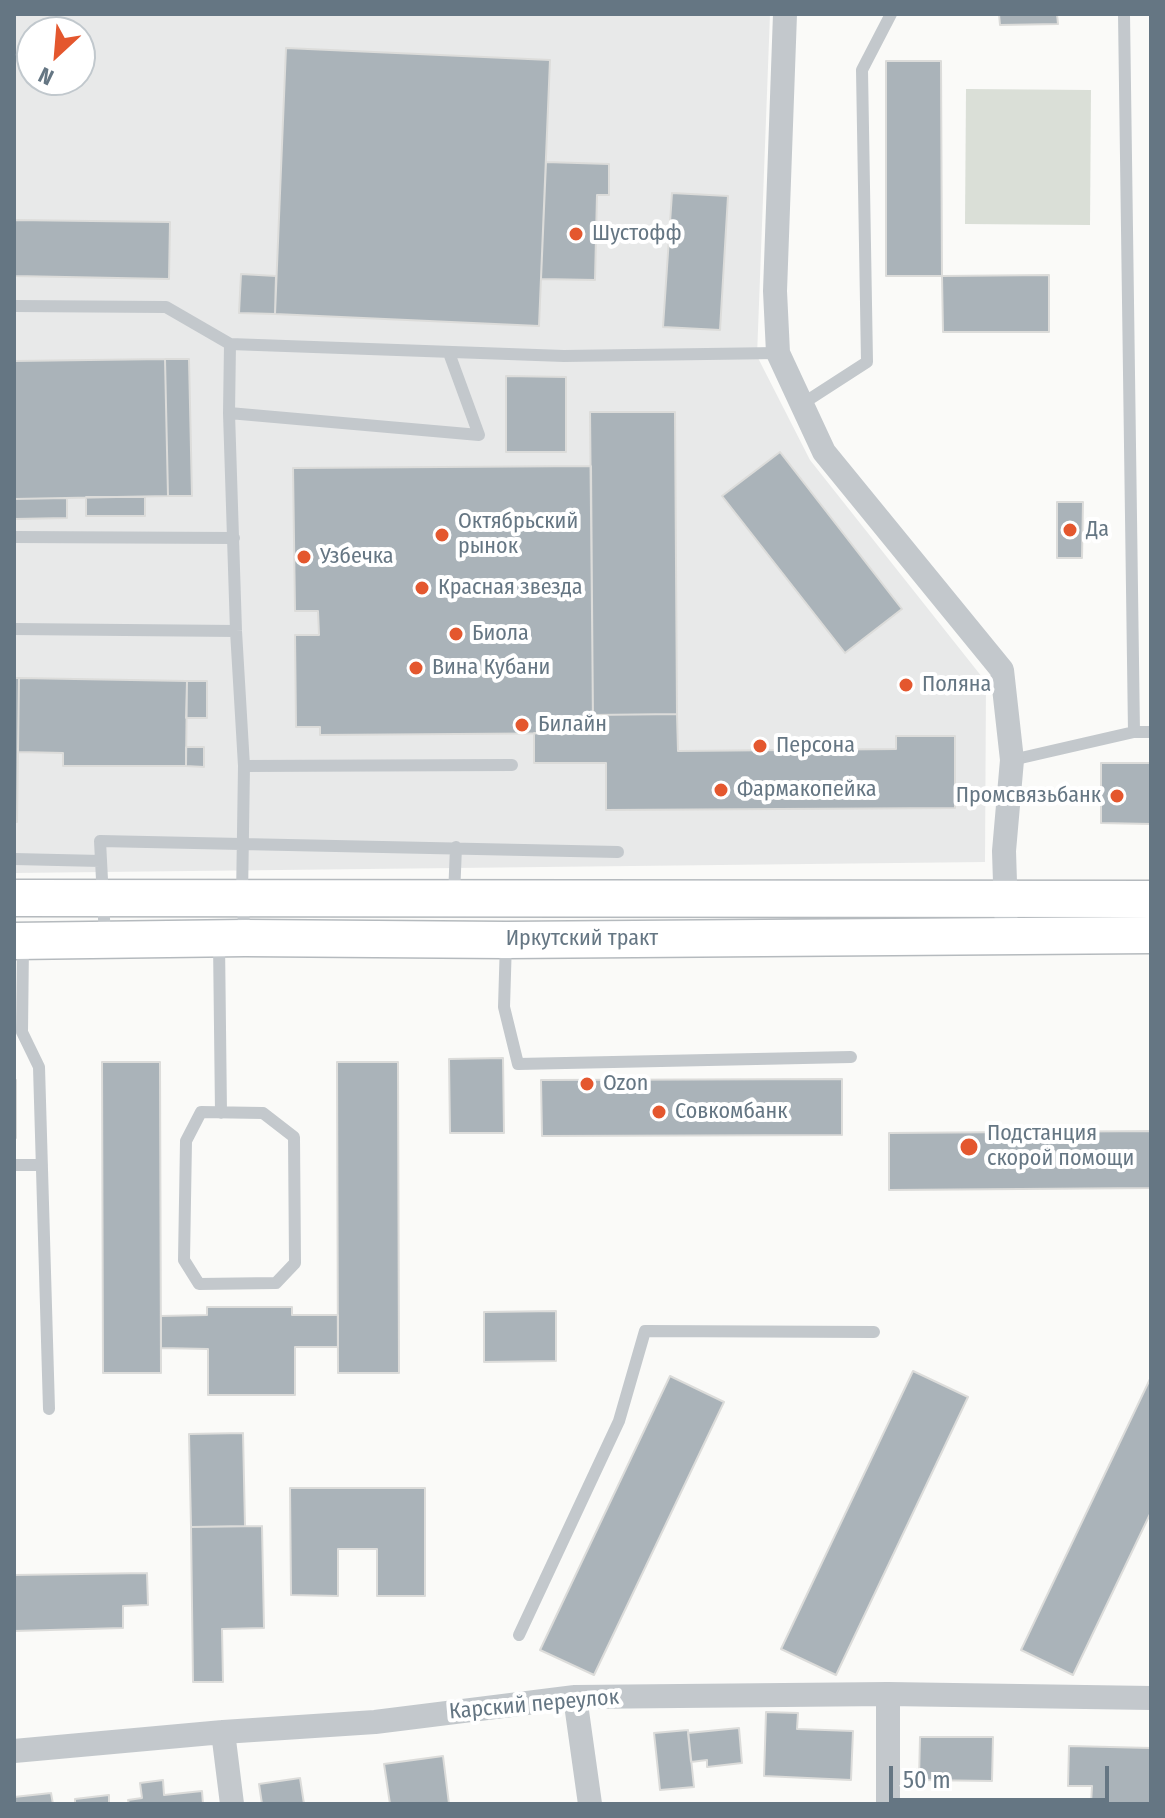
<!DOCTYPE html>
<meta charset="utf-8">
<style>
body{margin:0}
#map{position:relative;width:1165px;height:1818px;overflow:hidden;background:#fafaf8;font-family:"Fira Sans Condensed",sans-serif}
canvas{display:block}
.frame{position:absolute;inset:0;border:16px solid #657683;pointer-events:none}
.north{position:absolute;left:16px;top:16px;width:80px;height:80px;box-sizing:border-box;background:#fff;border:2px solid #c1c8cd;border-radius:50%;rotate:206deg;font-size:22px;font-weight:700;line-height:32px;text-align:center;color:#657683}
.north::after{content:'';display:block;margin:auto;width:28px;height:36px;background:#e4572e;clip-path:polygon(50% 0,100% 100%,50% 72%,0 100%)}
.scale{position:absolute;left:889px;top:1766px;width:220px;height:36px;box-sizing:border-box;border:4px solid #657683;border-top:0;padding-left:10px;font-size:24px;line-height:28px;white-space:nowrap;color:#657683;-webkit-text-stroke:6px #fff;paint-order:stroke}
</style>
<div id="map">
<canvas width="1165" height="1818"></canvas>
<div class="frame"></div>
<div class="north">N</div>
<div class="scale">50 m</div>
</div>
<script>
const g = document.querySelector('canvas').getContext('2d');
g.lineJoin = 'round';
function fill(path, color) {
  g.fillStyle = color;
  g.fill(path, 'evenodd');
}
function poly(rows) {
  const path = new Path2D();
  for (const r of rows) {
    path.moveTo(r[0], r[1]);
    for (let i = 2; i < r.length; i += 2) path.lineTo(r[i], r[i + 1]);
  }
  return path;
}
function stroke(path, color, width, dash) {
  g.strokeStyle = color;
  g.lineWidth = width;
  g.lineCap = dash ? 'butt' : 'round';
  g.setLineDash(dash || []);
  g.stroke(path);
}
function write(font, color, halo, rows, align = 'center') {
  g.font = font + ' "Fira Sans Condensed",sans-serif';
  g.lineWidth = 8;
  g.setLineDash([]);
  g.textBaseline = 'middle';
  g.strokeStyle = halo;
  g.fillStyle = color;
  for (const [text, x, y, turn = 0] of rows) {
    g.save();
    g.translate(x, y);
    g.rotate((+turn || 0) * Math.PI / 180);
    g.textAlign = isNaN(turn) ? turn : align;
    if (halo) g.strokeText(text, 0, 0);
    g.fillText(text, 0, 0);
    g.restore();
  }
}
fill(poly([
 [14,14,770,14,757,356,810,460,986,682,985,862,14,873],
 [32,32,80,32,80,80,32,80]
]), '#e8e9e9');
fill(poly([
 [966,89,1091,90,1090,225,965,224]
]), '#dadfd7');
const building = poly([
 [999,14,1057,14,1058,24,1000,25,999,14],
 [286,48,550,60,539,326,275,314,286,48],
 [886,61,941,61,942,276,886,276,886,61],
 [546,162,609,164,609,195,597,195,595,280,541,279,546,162],
 [672,193,728,196,720,330,663,327,672,193],
 [14,220,170,222,169,279,14,276,14,220],
 [241,274,276,276,275,314,239,313,241,274],
 [1049,275,1049,332,943,332,942,276,1049,275],
 [165,359,168,496,14,499,14,361,165,359],
 [165,359,189,359,192,496,168,496,165,359],
 [506,376,566,377,566,452,506,452,506,376],
 [590,412,675,412,677,714,593,715,590,412],
 [780,452,902,609,845,653,722,496,780,452],
 [591,466,593,733,320,735,320,727,296,727,295,635,319,635,318,611,295,611,293,468,591,466],
 [86,497,145,497,145,516,86,516,86,497],
 [67,498,67,518,14,519,14,499,67,498],
 [1057,502,1083,502,1082,558,1057,558,1057,502],
 [14,678,19,678,17,822,14,822,14,678],
 [19,678,187,681,186,766,63,766,63,753,18,752,19,678],
 [187,681,207,681,207,718,186,718,187,681],
 [677,714,678,751,896,749,896,736,955,736,955,808,606,810,606,763,534,763,534,733,593,733,593,715,677,714],
 [186,747,204,747,204,767,186,766,186,747],
 [1101,763,1151,763,1151,824,1101,823,1101,763],
 [503,1058,504,1133,450,1133,449,1059,503,1058],
 [102,1062,160,1062,161,1373,103,1373,102,1062],
 [337,1062,398,1062,399,1373,338,1373,337,1062],
 [842,1079,842,1135,542,1136,541,1080,842,1079],
 [14,1080,16,1080,16,1138,14,1138,14,1080],
 [1151,1131,1151,1188,889,1190,889,1133,1151,1131],
 [207,1307,292,1307,292,1315,338,1315,338,1347,295,1347,295,1395,208,1395,208,1349,161,1348,161,1316,207,1315,207,1307],
 [556,1311,556,1361,484,1362,484,1312,556,1311],
 [913,1371,968,1397,836,1675,781,1649,913,1371],
 [670,1376,724,1402,594,1675,540,1650,670,1376],
 [1151,1377,1151,1512,1073,1675,1021,1650,1151,1377],
 [243,1433,245,1526,191,1527,189,1434,243,1433],
 [290,1488,425,1488,425,1596,377,1596,377,1549,338,1549,338,1596,291,1595,290,1488],
 [262,1526,264,1628,222,1629,223,1682,193,1682,191,1527,262,1526],
 [147,1573,148,1605,123,1606,123,1628,14,1631,14,1575,147,1573],
 [766,1712,798,1713,797,1729,853,1731,851,1780,764,1776,766,1712],
 [739,1728,742,1763,707,1767,707,1760,691,1762,688,1733,739,1728],
 [688,1730,694,1787,660,1790,654,1733,688,1730],
 [920,1737,993,1737,992,1781,919,1780,920,1737],
 [1069,1746,1151,1748,1151,1804,1091,1804,1092,1786,1068,1786,1069,1746],
 [443,1756,449,1804,390,1804,384,1764,443,1756],
 [300,1778,304,1804,262,1804,259,1784,300,1778],
 [163,1780,164,1795,202,1791,203,1804,129,1804,128,1800,142,1798,140,1783,163,1780],
 [51,1793,53,1804,14,1804,14,1797,51,1793],
 [109,1795,109,1804,75,1804,75,1799,109,1795]
]);
fill(building, '#aab3b9');
stroke(building, '#dcdcda', 2);
const primary = poly([
 [14,898,1151,899],
 [14,941,245,938,506,940,1151,935]
]);
stroke(primary, '#b5babe', 39);
stroke(poly([
 [14,306,166,307,230,344,564,356,778,353],
 [230,344,229,413,236,631,244,766,242,898,245,936],
 [802,404,867,362,862,70,891,14],
 [229,413,479,435,449,353],
 [14,537,234,538],
 [14,629,236,631],
 [1134,732,1151,732],
 [1012,760,1134,732,1124,14],
 [244,766,512,765],
 [14,859,101,861],
 [454,896,456,847],
 [105,938,100,841,618,852],
 [506,941,504,1007,518,1064,851,1057],
 [219,942,221,1113],
 [23,945,22,1032,39,1067,49,1409],
 [201,1112,263,1113,294,1137,295,1263,276,1283,199,1284,184,1260,186,1141,201,1112],
 [14,1165,42,1165],
 [519,1635,619,1421,645,1331,874,1332]
]), '#c3c8cc', 12);
stroke(poly([
 [785,14,775,291,778,353,824,452,1002,670,1012,760,1004,851,1006,914],
 [575,1697,590,1804],
 [223,1732,232,1804],
 [14,1751,223,1732,375,1722,575,1697,888,1694,1151,1698],
 [888,1804,888,1694]
]), '#c3c8cc', 24);
stroke(primary, '#fff', 36);
for (const [x, y, r, color] of [
 [576,234,8,"#e4572e"],
 [1070,530,8,"#e4572e"],
 [442,535,8,"#e4572e"],
 [304,557,8,"#e4572e"],
 [422,588,8,"#e4572e"],
 [456,634,8,"#e4572e"],
 [416,668,8,"#e4572e"],
 [906,685,8,"#e4572e"],
 [522,725,8,"#e4572e"],
 [760,746,8,"#e4572e"],
 [721,790,8,"#e4572e"],
 [1117,796,8,"#e4572e"],
 [587,1084,8,"#e4572e"],
 [659,1112,8,"#e4572e"],
 [969,1147,10,"#e4572e"]
]) {
  const dot = new Path2D();
  dot.arc(x, y, r, 0, 2 * Math.PI);
  g.fillStyle = color;
  g.fill(dot);
  stroke(dot, '#fff', 3);
}
write('22px', '#657683', '#fff', [
 ["Шустофф",592,234],
 ["Октябрьский",458,522],
 ["рынок",458,547],
 ["Да",1086,530],
 ["Узбечка",320,557],
 ["Красная звезда",438,588],
 ["Биола",472,634],
 ["Вина Кубани",432,668],
 ["Поляна",922,685],
 ["Билайн",538,725],
 ["Персона",776,746],
 ["Фармакопейка",737,790],
 ["Промсвязьбанк",1101,796,"right"],
 ["Ozon",603,1084],
 ["Совкомбанк",675,1112],
 ["Подстанция",987,1134],
 ["скорой помощи",987,1159]
], 'left');
write('22px', '#657683', '#fff', [
 ["Иркутский тракт",582,939],
 ["Карский переулок",534,1705,-5]
]);
</script>
